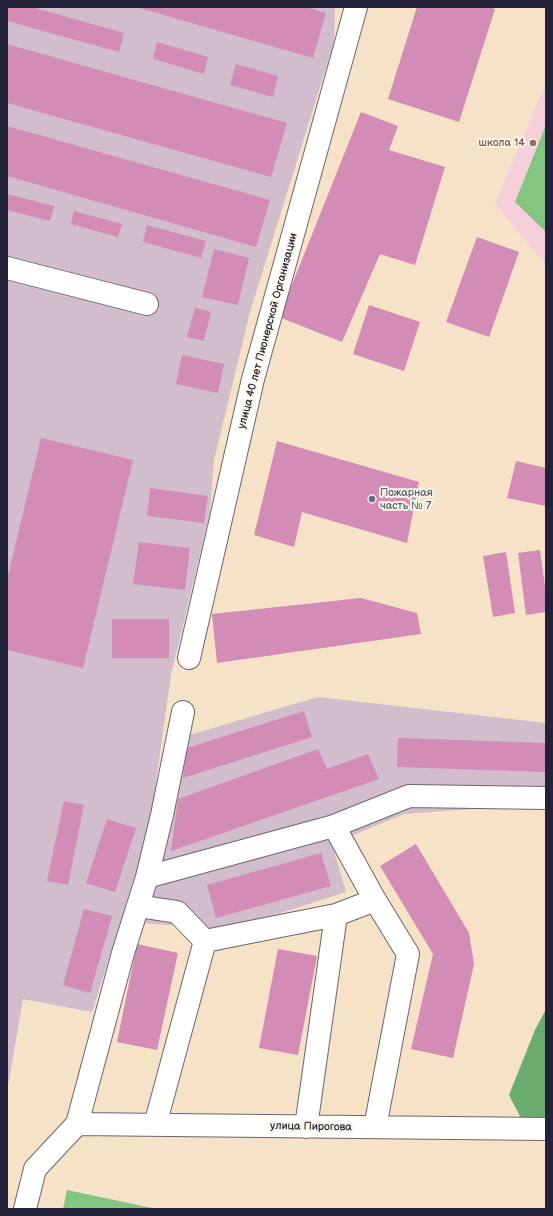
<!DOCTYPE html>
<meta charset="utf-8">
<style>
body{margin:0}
#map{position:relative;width:553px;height:1216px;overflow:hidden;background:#f6e2c6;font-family:"Balsamiq Sans",sans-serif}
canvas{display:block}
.frame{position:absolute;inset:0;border:8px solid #22223b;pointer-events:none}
</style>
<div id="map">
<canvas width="553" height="1216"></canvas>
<div class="frame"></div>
</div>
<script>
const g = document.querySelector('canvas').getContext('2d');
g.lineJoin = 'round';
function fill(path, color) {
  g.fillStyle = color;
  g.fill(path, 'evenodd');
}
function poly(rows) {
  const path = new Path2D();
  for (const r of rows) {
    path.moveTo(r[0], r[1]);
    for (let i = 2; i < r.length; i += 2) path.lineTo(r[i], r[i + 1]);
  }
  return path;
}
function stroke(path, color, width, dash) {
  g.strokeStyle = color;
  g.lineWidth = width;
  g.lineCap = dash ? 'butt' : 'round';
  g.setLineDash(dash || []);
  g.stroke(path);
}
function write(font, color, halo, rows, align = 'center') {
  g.font = font + ' "Balsamiq Sans",sans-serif';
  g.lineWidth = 4;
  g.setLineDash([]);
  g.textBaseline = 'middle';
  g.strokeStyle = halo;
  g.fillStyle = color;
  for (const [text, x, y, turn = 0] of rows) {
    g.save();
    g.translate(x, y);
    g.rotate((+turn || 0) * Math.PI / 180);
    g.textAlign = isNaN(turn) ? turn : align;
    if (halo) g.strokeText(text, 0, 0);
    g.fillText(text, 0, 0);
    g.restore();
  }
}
fill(poly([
 [546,83,546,265,495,204]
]), '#f5cfda');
fill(poly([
 [7,7,335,7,334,42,250,312,214,460,210,512,171,675,149,831,92,1012,23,999,7,1092],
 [318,697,546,723,546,804,404,814,332,844,346,892,231,929,140,923,186,736]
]), '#d1bdcb');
fill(poly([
 [546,125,546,232,515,202],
 [67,1190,157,1209,63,1209]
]), '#83c67f');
fill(poly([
 [546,1009,546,1124,524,1124,509,1095,535,1030]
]), '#6aab6e');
fill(poly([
 [7,7,32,7,124,33,119,52,7,21],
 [136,7,306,7,326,13,313,58],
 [417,7,489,7,495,9,459,122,388,99],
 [157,42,208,57,204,74,153,59],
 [7,44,287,123,271,177,7,103],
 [236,64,278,76,273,97,230,85],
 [361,112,398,126,389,150,445,167,415,265,380,254,342,342,279,317],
 [7,126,270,200,256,247,7,176],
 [7,194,54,206,50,221,7,210],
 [74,211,122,224,118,237,71,224],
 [147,225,206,241,201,258,143,242],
 [477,237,519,252,489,337,446,322],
 [214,249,249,258,238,305,202,297],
 [369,305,420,322,404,371,353,354],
 [195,308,211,312,204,341,187,337],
 [182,355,224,364,218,393,176,384],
 [41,438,133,460,83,668,7,650,7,580],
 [277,441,419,482,407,543,302,512,294,547,254,535],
 [516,461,546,468,546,506,507,498],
 [150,488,208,496,204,523,147,516],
 [139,542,190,548,185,590,133,584],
 [540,550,546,594,546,612,526,615,518,553],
 [506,552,515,613,493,617,483,556],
 [361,598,417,613,421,634,217,663,212,614],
 [112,619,169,619,169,658,112,658],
 [304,711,312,737,183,778,187,748],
 [398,738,546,743,546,772,397,767],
 [318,749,327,769,368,754,379,779,171,851,178,799],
 [64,801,84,805,68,885,47,881],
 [107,819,136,828,115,892,86,883],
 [416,844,469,933,474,964,453,1058,411,1049,433,954,380,866],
 [321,853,331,886,216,918,207,885],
 [84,909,112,916,90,993,63,985],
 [137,944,178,953,157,1050,117,1042],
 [278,949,317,956,298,1055,259,1048]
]), '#d38cb5');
const minor = poly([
 [7,268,147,304],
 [189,658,253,379,356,7],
 [334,826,409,796,546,798],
 [147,877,334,826,375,900],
 [138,906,177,912,205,941,155,1125],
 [336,915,375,900,408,954,375,1127],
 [205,941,336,915,306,1127],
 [77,1124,546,1129],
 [25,1209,35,1169,77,1124,123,953,147,877,162,815,183,712]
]);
stroke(minor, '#6c656c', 24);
stroke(minor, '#fff', 22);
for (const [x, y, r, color] of [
 [533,143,4,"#8d6e63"],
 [372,499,4,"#5c6f8a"]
]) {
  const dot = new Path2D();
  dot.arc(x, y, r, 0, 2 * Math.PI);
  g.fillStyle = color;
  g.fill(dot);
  stroke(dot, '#fcf5e5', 1.5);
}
write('11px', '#785e54', '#fcf5e5', [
 ["школа 14",525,143]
], 'right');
write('11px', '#22223b', '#fcf5e5', [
 ["улица 40 лет Пионерской Организации",268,331,-75],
 ["улица Пирогова",311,1127,1]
]);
write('11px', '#4e5e75', '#fcf5e5', [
 ["Пожарная",380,493],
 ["часть № 7",380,506]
], 'left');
</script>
